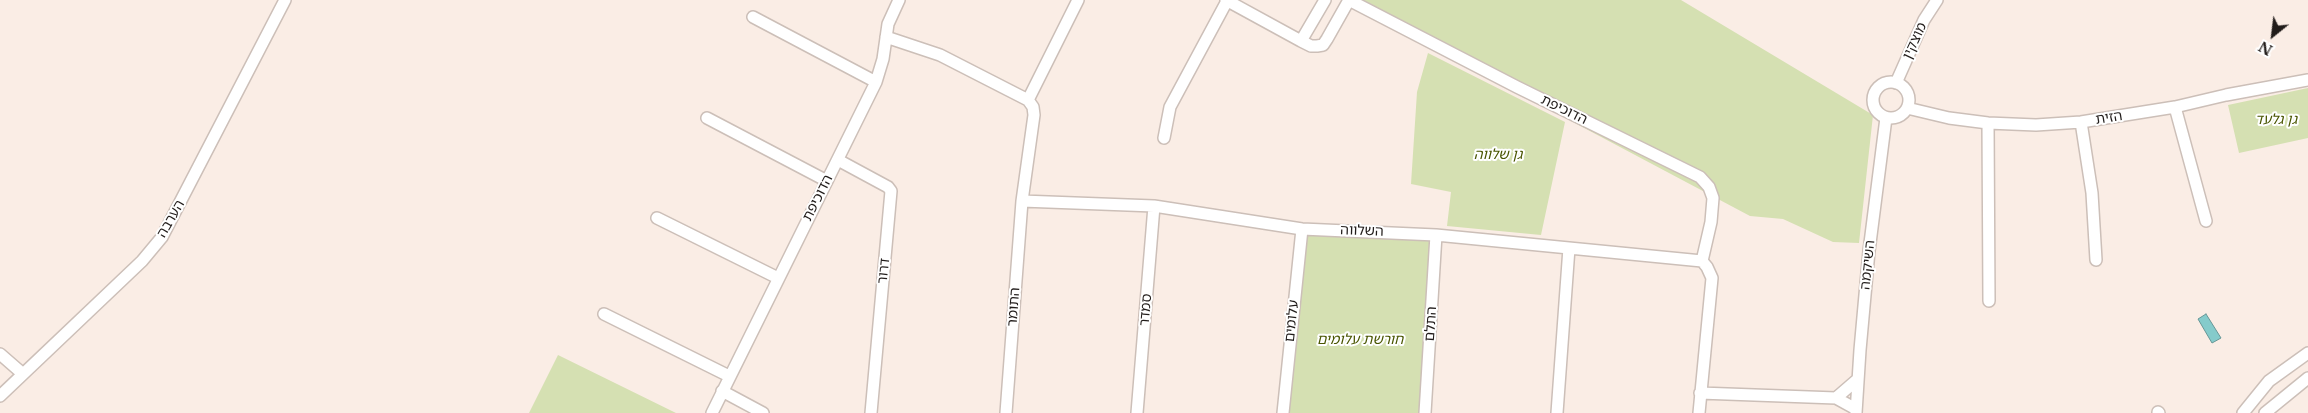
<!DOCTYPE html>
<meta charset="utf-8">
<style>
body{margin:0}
#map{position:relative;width:2308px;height:413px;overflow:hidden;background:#faede5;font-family:"Libre Baskerville",serif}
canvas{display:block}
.north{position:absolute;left:2248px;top:10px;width:50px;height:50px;-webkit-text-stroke:4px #fff;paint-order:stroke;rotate:209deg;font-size:14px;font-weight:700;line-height:20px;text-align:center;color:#211c1a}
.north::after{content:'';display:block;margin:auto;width:18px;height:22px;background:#211c1a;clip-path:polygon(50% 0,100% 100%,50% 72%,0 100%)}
</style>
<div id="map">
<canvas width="2308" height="413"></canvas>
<div class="north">N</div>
</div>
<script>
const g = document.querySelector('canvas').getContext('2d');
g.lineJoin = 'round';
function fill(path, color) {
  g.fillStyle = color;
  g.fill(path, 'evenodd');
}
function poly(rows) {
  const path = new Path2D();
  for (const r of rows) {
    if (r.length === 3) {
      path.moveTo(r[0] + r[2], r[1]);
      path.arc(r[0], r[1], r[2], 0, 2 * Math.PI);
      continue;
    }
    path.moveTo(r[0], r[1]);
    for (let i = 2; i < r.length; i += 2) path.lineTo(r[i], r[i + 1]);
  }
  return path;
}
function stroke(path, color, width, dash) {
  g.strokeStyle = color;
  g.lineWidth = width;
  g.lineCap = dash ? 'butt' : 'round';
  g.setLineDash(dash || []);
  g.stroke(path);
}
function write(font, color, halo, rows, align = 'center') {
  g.font = font + ' "Libre Baskerville","Noto Sans Hebrew",serif';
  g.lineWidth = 4;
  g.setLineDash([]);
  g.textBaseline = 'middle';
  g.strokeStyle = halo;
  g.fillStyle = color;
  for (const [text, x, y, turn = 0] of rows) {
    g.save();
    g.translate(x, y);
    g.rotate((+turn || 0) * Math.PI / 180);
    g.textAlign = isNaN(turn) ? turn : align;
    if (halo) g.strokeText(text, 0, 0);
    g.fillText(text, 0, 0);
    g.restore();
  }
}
fill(poly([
 [1343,0,1681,0,1873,115,1859,243,1833,242,1783,219,1750,216],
 [1428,53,1565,122,1541,235,1447,226,1451,192,1411,184,1417,92],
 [2308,88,2308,138,2239,153,2228,105],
 [1302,229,1436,235,1425,413,1283,413],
 [558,355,676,413,529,413]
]), '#d5e0b2');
const water = poly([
 [2206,314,2221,338,2212,343,2198,319,2206,314]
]);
fill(water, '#85cbcb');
stroke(water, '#679696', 1);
const minor = poly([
 [1226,0,1301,41,1311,46,1317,46,1323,45,1327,39,1349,0],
 [1349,0,1517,87,1700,177,1709,187,1713,198,1711,222,1702,261],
 [753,17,876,82],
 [886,37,940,55,1028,100],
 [1301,41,1325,0],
 [1891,100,18],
 [1896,83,1924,20,1937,0],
 [2175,107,2206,221],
 [1907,108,1949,118,1988,123,2036,125,2081,122,2175,107,2226,95,2308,80],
 [707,118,827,181],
 [2081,122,2092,193,2096,260],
 [1988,123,1989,301],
 [1164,138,1170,107,1227,1],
 [838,160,888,187,891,191,871,413],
 [1022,201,1154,206,1302,229,1436,235,1702,261],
 [657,218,778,278],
 [604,314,729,376],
 [0,354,23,374],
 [722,391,763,413],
 [1700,393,1836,398,1856,409],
 [0,396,142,261,162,237,285,0],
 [1836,398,1858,379],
 [2158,412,2159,413],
 [712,413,876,82,883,59,888,24,899,0],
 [1006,413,1022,201,1034,115,1033,107,1028,100,1078,0],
 [1137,413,1154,206],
 [1283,413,1302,229],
 [1425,413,1436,235],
 [1557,413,1569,248],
 [1699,413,1712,278,1707,267,1702,261],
 [1856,413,1860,350,1869,251,1886,118],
 [2243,413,2269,381,2308,353],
 [2265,413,2308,378]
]);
stroke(minor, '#ccbfb8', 14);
stroke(minor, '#fff', 11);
write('14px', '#211c1a', '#fff', [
 ["מוצקין",1915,41,-65],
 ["הדוכיפת",1564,110,26],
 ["הזית",2109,118,-9],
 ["הדוכיפת",818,198,-63],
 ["הערבה",171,219,-60],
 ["השלווה",1362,231,2],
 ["השיקמה",1868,265,-84],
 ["דרור",884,271,-84],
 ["התומר",1014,307,-86],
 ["סמדר",1146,310,-85],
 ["עלומים",1292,321,-84],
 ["התלם",1431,324,-86]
]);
write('italic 14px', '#495500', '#fff', [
 ["גן גלעד",2276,120],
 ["גן שלווה",1498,155],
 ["חורשת עלומים",1360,340]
]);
</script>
